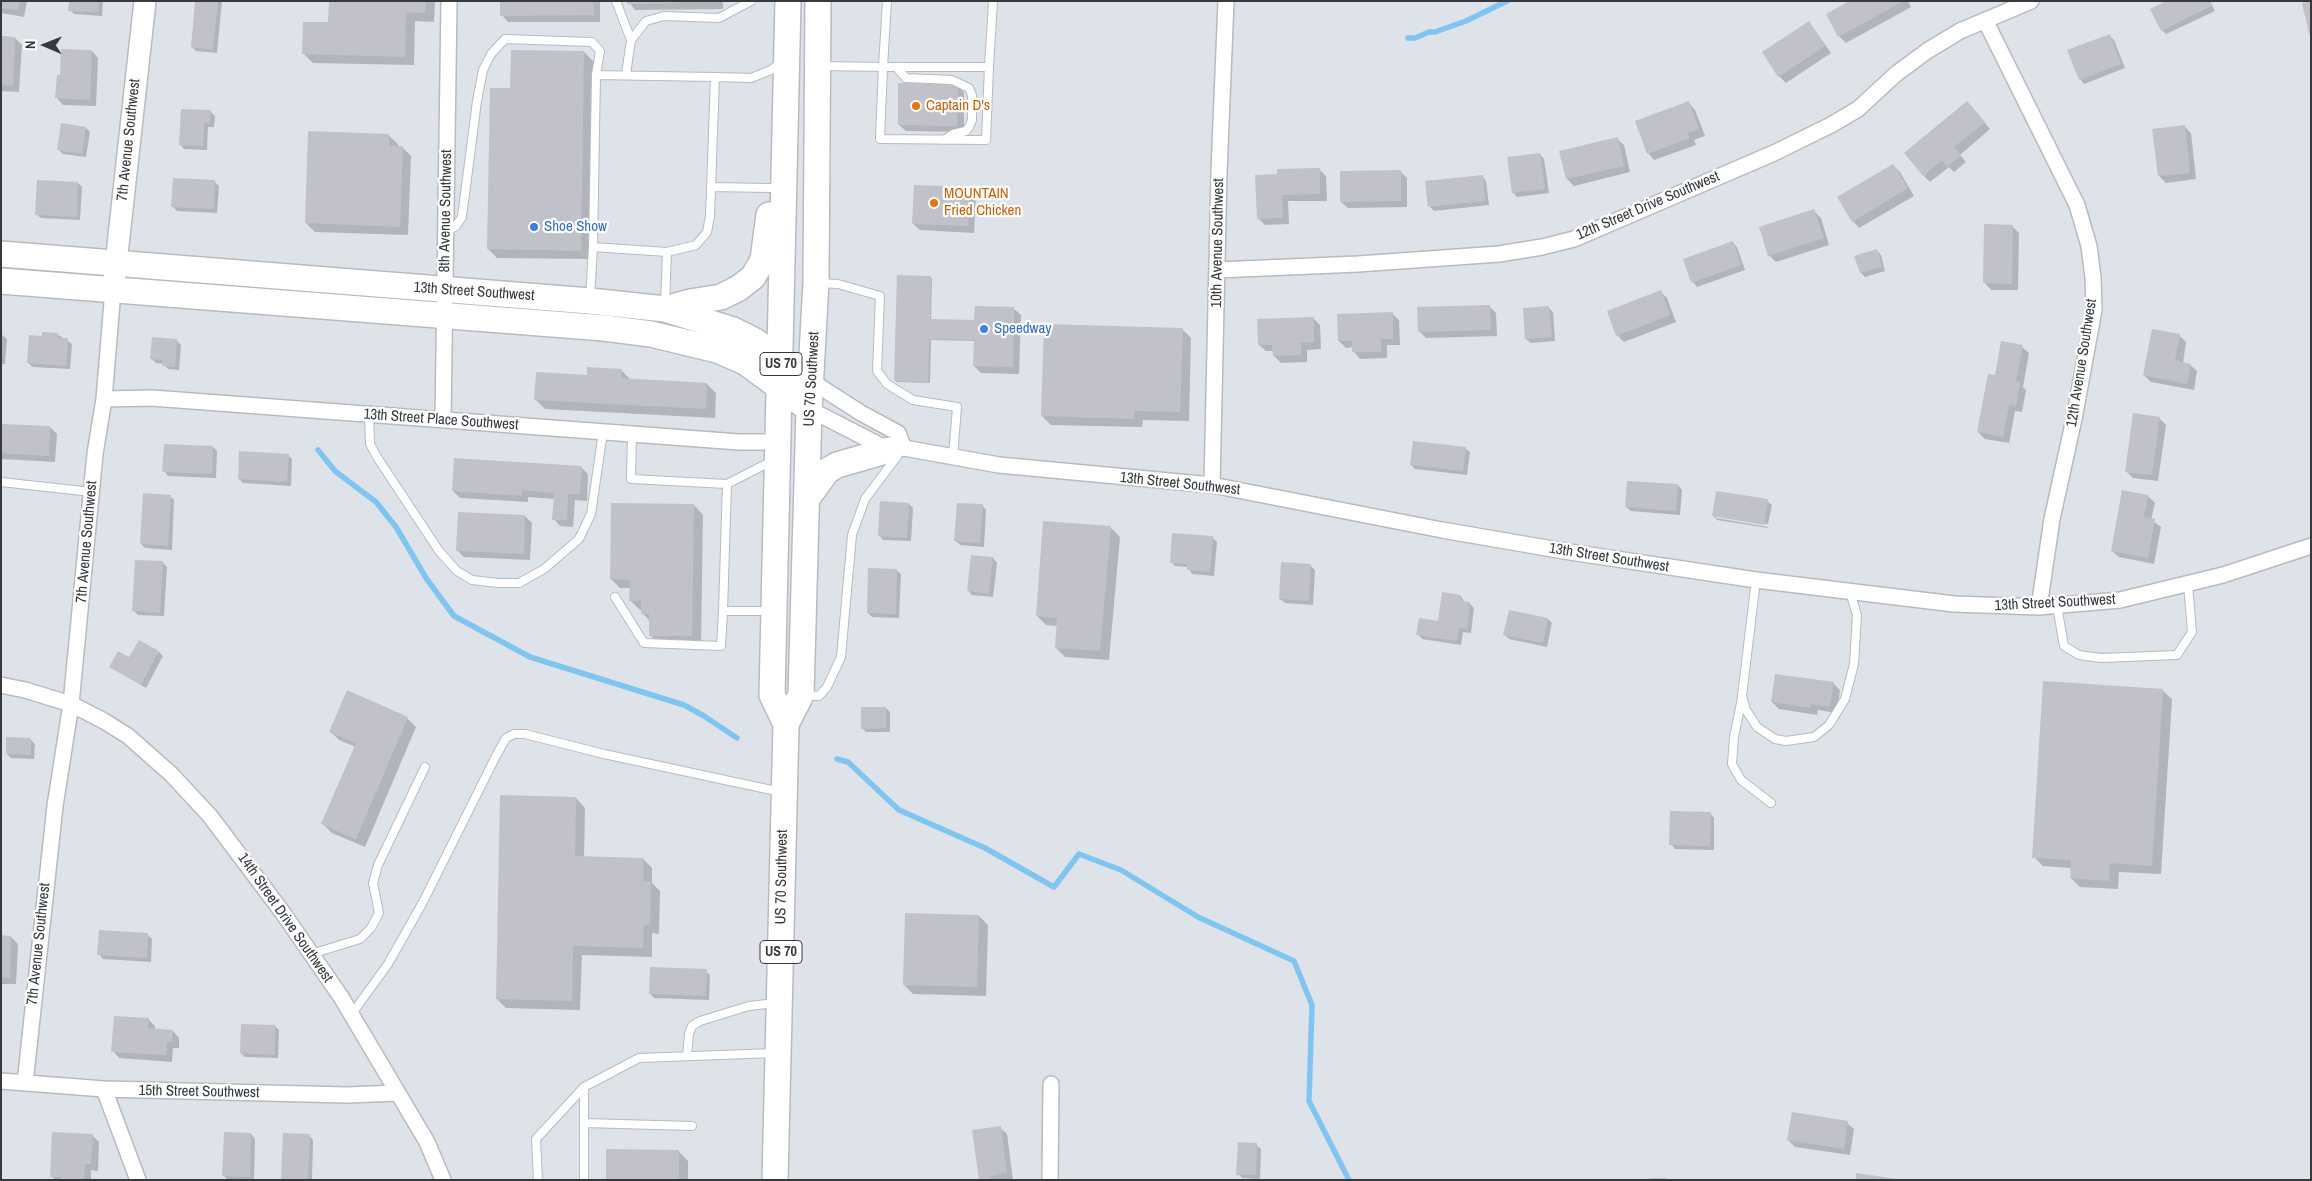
<!DOCTYPE html>
<style>
body{margin:0}
#map{position:relative;width:2312px;height:1181px;overflow:hidden;background:#dee2e9;font-family:"Archivo Narrow",sans-serif}
canvas{display:block}
.frame{position:absolute;inset:0;border:2px solid #38393c;pointer-events:none}
.north{position:absolute;left:20px;top:20px;width:50px;height:50px;-webkit-text-stroke:4px #fff;paint-order:stroke;rotate:271deg;font-size:14px;font-weight:700;line-height:20px;text-align:center;color:#38393c}
.north::after{content:'';display:block;margin:auto;width:18px;height:22px;background:#38393c;clip-path:polygon(50% 0,100% 100%,50% 72%,0 100%)}
</style>
<div id="map">
<canvas width="2312" height="1181"></canvas>
<div class="frame"></div>
<div class="north">N</div>
</div>
<script>
const g = document.querySelector('canvas').getContext('2d');
g.lineJoin = 'round';
function fill(path, color) {
  g.fillStyle = color;
  g.fill(path, 'evenodd');
}
function poly(rows) {
  const path = new Path2D();
  for (const r of rows) {
    path.moveTo(r[0], r[1]);
    for (let i = 2; i < r.length; i += 2) path.lineTo(r[i], r[i + 1]);
  }
  return path;
}
function stroke(path, color, width, dash) {
  g.strokeStyle = color;
  g.lineWidth = width;
  g.lineCap = dash ? 'butt' : 'round';
  g.setLineDash(dash || []);
  g.stroke(path);
}
function write(font, color, halo, rows, align = 'center') {
  g.font = font + ' "Archivo Narrow",sans-serif';
  g.lineWidth = 4.5;
  g.setLineDash([]);
  g.textBaseline = 'middle';
  g.strokeStyle = halo;
  g.fillStyle = color;
  for (const [text, x, y, turn = 0] of rows) {
    g.save();
    g.translate(x, y);
    g.rotate((+turn || 0) * Math.PI / 180);
    g.textAlign = isNaN(turn) ? turn : align;
    if (halo) g.strokeText(text, 0, 0);
    g.fillText(text, 0, 0);
    g.restore();
  }
}
fill(poly([
 [1,1,27,1,24,17,1,13],
 [70,1,103,1,102,16,74,14,70,10],
 [197,1,222,1,217,53,196,51,192,47],
 [317,1,435,1,434,22,415,21,414,65,313,63,304,54,330,24,330,2],
 [502,1,600,1,600,22,508,22,502,15],
 [628,1,723,1,723,9,635,10],
 [1852,1,1908,1,1911,7,1846,43,1839,36],
 [2169,1,2210,1,2215,11,2166,34,2162,30],
 [1809,22,1831,53,1786,83,1779,76],
 [2110,36,2114,40,2125,68,2084,84,2080,79],
 [1,37,15,38,22,45,19,92,1,91],
 [92,51,98,58,96,106,63,105,57,98,61,77],
 [584,52,593,61,589,259,497,258,488,249,512,90],
 [958,86,964,92,964,132,906,131,899,125],
 [1689,103,1695,110,1705,136,1694,140,1696,145,1654,160,1648,153],
 [1973,109,1990,129,1960,155,1966,162,1954,172,1949,167,1930,182,1924,176],
 [211,112,215,116,214,127,208,127,207,150,184,149,180,144],
 [2184,126,2191,133,2196,179,2166,183,2159,176],
 [86,128,90,132,86,157,63,154,58,149],
 [388,135,398,144,398,147,402,147,411,156,408,235,315,232,306,223],
 [1617,139,1624,145,1630,172,1574,186,1567,179,1561,152],
 [1540,154,1544,159,1549,193,1517,197,1513,192],
 [1893,165,1900,172,1914,196,1859,228,1853,221],
 [1319,169,1326,176,1327,201,1288,201,1289,224,1265,225,1258,218,1278,176],
 [1400,171,1407,178,1407,207,1348,208,1341,202],
 [1482,176,1486,181,1489,205,1434,211,1430,207,1427,182],
 [214,181,219,186,217,213,177,211,172,206],
 [78,183,82,187,80,220,41,218,36,214],
 [969,188,976,195,974,233,920,230,913,224],
 [1814,211,1821,218,1829,245,1776,262,1769,255],
 [2012,226,2019,233,2018,290,1991,290,1985,283],
 [1733,243,1737,247,1745,270,1697,287,1693,282],
 [1877,251,1881,255,1885,271,1865,277,1861,273],
 [931,277,932,279,931,320,975,321,1014,309,1021,315,1019,374,981,373,974,366,975,341,931,340,930,383,897,382,895,380],
 [1660,291,1667,298,1676,322,1624,342,1617,335],
 [1490,307,1496,313,1497,336,1426,338,1419,331],
 [1549,308,1553,312,1555,341,1531,343,1526,339],
 [1392,313,1399,320,1400,345,1387,345,1387,358,1360,359,1354,352,1354,347,1346,348,1339,341],
 [1313,318,1320,325,1321,349,1307,350,1307,362,1281,363,1274,356,1274,351,1266,351,1259,345],
 [1182,329,1191,338,1189,421,1143,420,1142,427,1051,425,1042,416],
 [1,334,7,339,5,364,1,364],
 [57,334,72,344,70,369,33,367,28,363,43,338],
 [2180,336,2186,342,2183,363,2190,365,2197,371,2194,390,2151,382,2144,375],
 [177,341,181,345,179,370,168,369,164,364,156,363,152,359],
 [2022,347,2029,353,2023,387,2026,390,2022,412,2015,411,2009,443,1985,439,1978,432,1996,376],
 [621,370,631,380,707,384,716,393,715,418,545,409,535,399,588,376],
 [2159,418,2166,425,2158,481,2133,478,2126,471],
 [1,425,50,427,57,434,55,462,1,459],
 [213,447,217,451,216,478,168,476,164,471],
 [1465,448,1470,452,1467,475,1415,469,1411,465],
 [288,455,292,459,291,486,243,483,239,479],
 [581,467,588,474,587,501,575,500,573,527,560,526,554,519,555,499,528,497,528,502,460,498,453,491],
 [1678,485,1682,490,1680,515,1631,511,1626,507],
 [2123,492,2148,496,2155,503,2151,520,2161,527,2154,564,2119,557,2112,551],
 [170,496,174,500,172,550,145,548,141,544],
 [1767,501,1772,505,1768,524,1716,516,1716,518,1768,527,1768,528,1717,520,1713,516],
 [909,504,913,508,911,541,883,540,879,535],
 [694,505,703,515,701,645,659,644,650,635,650,621,642,613,642,610,640,610,630,600,631,588,620,588,611,579],
 [982,505,986,510,984,547,960,545,956,541],
 [525,516,532,523,530,560,464,557,457,550],
 [1111,528,1120,537,1109,660,1065,657,1056,648,1058,626,1046,625,1037,616],
 [1212,537,1217,542,1214,576,1192,574,1188,567,1175,566,1171,562],
 [993,558,997,563,993,597,972,595,968,590],
 [163,563,167,567,164,616,138,615,133,610],
 [1310,565,1315,570,1313,605,1285,603,1280,599],
 [896,570,901,574,899,618,872,617,868,613],
 [1461,596,1465,603,1470,604,1474,608,1471,633,1463,632,1461,645,1422,639,1418,634,1439,622],
 [1510,611,1548,619,1552,623,1547,647,1509,639,1505,635],
 [159,652,163,656,146,688,111,667],
 [1833,683,1840,690,1837,713,1818,710,1817,715,1779,709,1772,702],
 [2162,690,2172,699,2161,874,2119,872,2118,889,2080,887,2071,878,2072,868,2043,866,2034,857],
 [886,708,890,712,890,732,866,732,862,728],
 [407,718,416,727,365,847,332,833,323,824,356,747,339,740,330,731],
 [31,740,35,744,34,759,11,758,7,754],
 [576,798,585,808,584,857,643,859,652,868,652,883,660,891,659,934,652,933,652,957,582,955,580,1010,506,1008,497,999],
 [1710,813,1714,818,1714,850,1675,849,1671,844],
 [979,916,988,925,986,996,913,994,904,985],
 [148,935,152,939,151,962,103,959,99,954],
 [1,937,11,937,18,944,16,984,1,984],
 [706,971,710,975,709,1000,654,998,650,993],
 [148,1019,155,1026,155,1030,173,1031,179,1038,179,1048,173,1048,172,1062,119,1058,113,1051],
 [275,1026,279,1030,278,1058,245,1057,241,1053],
 [1847,1123,1854,1129,1850,1155,1795,1147,1788,1140],
 [1000,1128,1007,1134,1013,1180,980,1180],
 [251,1134,255,1139,254,1180,228,1180,224,1176],
 [92,1135,99,1142,98,1171,91,1170,91,1180,55,1180,52,1176],
 [309,1135,313,1140,312,1180,283,1180],
 [1256,1145,1261,1149,1260,1179,1242,1178,1238,1174],
 [679,1152,688,1161,688,1180,607,1180]
]), '#0003');
stroke(poly([
 [1408,38,1415,38,1429,32,1435,32,1466,21,1507,1],
 [318,450,335,471,376,502,396,527,426,578,454,616,530,657,684,705,704,716,737,738],
 [837,759,848,762,899,810,985,848,1054,887,1079,854,1121,870,1198,917,1294,961,1312,1005,1309,1101,1349,1180]
]), '#7fc5f0', 5.5);
fill(poly([
 [1,1,20,1,18,10,1,8],
 [69,1,99,1,98,12,68,11],
 [195,1,218,1,213,50,191,47],
 [329,1,426,1,425,13,406,12,405,57,302,54,303,22,328,22],
 [500,1,593,1,594,15,500,16],
 [627,1,678,1,678,3,627,4],
 [1849,1,1904,1,1838,37,1826,14],
 [2166,1,2209,1,2212,6,2161,31,2150,9],
 [2311,1,2311,33,2309,34,2302,3],
 [1809,21,1825,46,1778,77,1762,52],
 [2110,34,2121,64,2079,80,2067,50],
 [1,36,15,37,13,86,1,85],
 [61,49,92,50,90,100,55,98,57,75,60,75],
 [511,50,584,51,581,251,487,249,490,88,510,88],
 [898,83,958,84,957,126,898,125],
 [1689,101,1699,129,1688,133,1690,138,1647,154,1635,121],
 [1967,101,1985,122,1954,147,1961,155,1947,167,1942,160,1923,176,1904,153],
 [181,109,211,110,210,123,204,123,203,146,179,145],
 [61,123,86,127,82,154,57,150],
 [2185,125,2190,173,2158,176,2152,129],
 [308,131,389,134,389,146,403,146,400,227,305,223],
 [1618,137,1624,166,1566,179,1559,151],
 [1540,153,1545,189,1512,193,1507,157],
 [1893,164,1908,188,1852,222,1837,197],
 [1320,168,1320,194,1282,195,1283,218,1257,219,1255,175,1277,174,1277,169],
 [1401,170,1401,201,1340,202,1340,171],
 [1483,175,1485,201,1428,207,1425,181],
 [173,178,215,180,214,209,171,207],
 [37,180,78,182,77,217,35,215],
 [914,185,970,187,968,226,912,224],
 [1814,209,1824,238,1768,256,1759,227],
 [1984,224,2013,225,2012,284,1983,283],
 [1733,241,1741,265,1691,283,1683,259],
 [1877,249,1882,267,1860,273,1854,256],
 [897,275,931,276,930,319,974,320,975,306,1014,307,1013,367,973,366,974,340,929,339,928,382,894,381],
 [1661,290,1670,315,1616,336,1607,311],
 [1490,305,1491,330,1418,332,1417,307],
 [1549,306,1552,337,1525,339,1523,308],
 [1393,312,1393,339,1381,339,1381,352,1352,352,1352,341,1338,341,1337,314],
 [1314,317,1314,342,1301,343,1301,355,1273,356,1272,345,1258,345,1257,319],
 [1044,324,1183,328,1180,412,1134,411,1134,419,1041,416],
 [2152,329,2180,334,2175,360,2191,364,2187,384,2143,375],
 [42,332,58,333,58,338,68,338,66,366,27,363,29,335,42,336],
 [152,337,177,339,175,367,162,366,163,360,150,359],
 [2001,341,2023,345,2016,381,2020,382,2016,406,2009,405,2003,437,1977,432,1988,374,1995,375],
 [587,367,622,369,621,378,707,383,706,409,534,400,536,372,587,375],
 [2133,413,2160,417,2152,475,2125,472],
 [1,424,50,426,49,456,1,453],
 [1413,441,1466,447,1463,471,1410,465],
 [164,444,213,446,212,474,162,472],
 [239,451,289,454,287,482,238,479],
 [454,458,582,466,580,494,568,494,567,520,552,520,554,493,522,490,522,496,452,491],
 [1627,481,1678,484,1676,511,1625,507],
 [2122,490,2148,495,2144,517,2155,519,2148,558,2111,551],
 [1716,491,1768,499,1764,525,1712,516],
 [143,493,171,495,168,546,140,544],
 [880,501,909,503,907,538,878,536],
 [611,503,694,504,692,636,649,636,649,614,641,614,641,601,629,601,630,580,610,579],
 [957,503,983,504,980,543,954,541],
 [458,512,525,515,524,554,456,551],
 [1043,521,1111,526,1100,651,1055,648,1057,618,1036,616],
 [1172,533,1213,536,1210,572,1187,570,1187,564,1170,563],
 [971,555,993,557,989,594,967,591],
 [135,560,163,561,160,613,132,611],
 [1281,562,1311,564,1309,601,1279,599],
 [868,568,897,569,896,614,867,613],
 [1442,592,1461,595,1461,601,1470,602,1467,629,1459,628,1457,641,1416,635,1419,618,1438,621],
 [1509,610,1548,618,1543,643,1503,635],
 [139,640,159,651,141,685,109,667,118,651,129,657],
 [1775,674,1834,682,1830,707,1811,704,1811,708,1771,702],
 [2043,681,2163,689,2152,866,2110,863,2109,881,2070,878,2071,860,2032,858],
 [347,690,408,717,356,839,321,824,356,743,329,732],
 [861,707,886,707,886,728,861,729],
 [6,737,31,738,31,755,6,754],
 [500,795,576,797,575,856,644,858,643,881,651,881,650,925,644,925,643,948,573,946,572,1001,496,999],
 [1670,811,1711,812,1710,846,1669,845],
 [905,913,979,915,977,987,903,985],
 [99,930,148,933,147,958,97,955],
 [1,935,11,936,10,978,1,978],
 [650,967,707,969,706,996,649,994],
 [114,1016,149,1018,148,1028,173,1030,172,1042,167,1042,166,1055,111,1052],
 [241,1024,275,1025,275,1055,240,1053],
 [1792,1112,1848,1121,1844,1149,1787,1140],
 [1001,1126,1007,1173,991,1176,991,1180,979,1180,972,1130],
 [52,1132,93,1134,91,1164,85,1164,84,1180,61,1180,61,1177,50,1177],
 [224,1132,251,1133,250,1177,222,1176],
 [283,1133,310,1134,308,1180,281,1180],
 [1238,1142,1257,1143,1256,1175,1236,1175],
 [606,1149,679,1150,679,1180,606,1180],
 [1856,1173,1897,1179,1897,1180,1856,1180],
 [1650,1178,1667,1178,1667,1180,1650,1180]
]), '#c1c1c9');
const lane = poly([
 [616,1,631,40],
 [821,66,883,67,989,67,986,140,880,139,883,67,887,1],
 [896,67,906,78,952,80,969,88,972,95,972,120,969,127,966,131,953,134,944,140],
 [989,67,993,1],
 [626,74,631,40,646,21,664,16,719,18,751,1],
 [711,187,770,188],
 [446,232,456,226,462,217,477,101,483,70,491,54,505,39,592,42,600,51,596,75],
 [667,252,593,247,596,75,715,77],
 [818,283,838,284,880,296,877,371,887,384,913,400,957,407,953,457],
 [590,298,593,247],
 [665,305,667,252,696,245,707,232,710,216,715,77,751,78,771,70,782,62],
 [369,414,370,444,377,457,439,551,457,571,472,580,498,583,519,583,544,569,579,539,591,514,603,432],
 [632,434,631,479,727,484,723,611,772,611],
 [1,482,92,492],
 [727,484,774,460],
 [1756,580,1742,696,1746,710,1757,727,1775,739,1786,741,1814,737,1829,725,1845,699,1854,664,1857,615,1850,592],
 [615,597,644,643,721,646,723,611],
 [2057,606,2064,646,2079,655,2101,658,2177,655,2192,632,2188,584],
 [804,695,819,696,827,687,841,657,852,535,865,499,898,455],
 [1742,698,1734,737,1732,764,1741,780,1771,803],
 [311,954,360,939,371,928,379,913,373,883,378,865,425,767],
 [351,1015,388,964,423,902,496,756,506,738,514,734,525,734,604,754,781,792],
 [687,1056,689,1034,692,1026,700,1021,749,1006,775,1003],
 [584,1123,692,1126],
 [538,1180,536,1139,584,1087],
 [584,1180,584,1087,639,1058,775,1053]
]);
const street = poly([
 [1985,20,2077,205,2089,246,2093,278,2094,310,2074,419,2052,519,2039,607],
 [1218,270,1358,264,1499,254,1542,247,1574,239,1774,153,1831,125,1858,109,1896,74,1927,51,1960,31,2031,1],
 [811,381,861,413,898,433,904,448],
 [104,399,152,398,739,442,778,442],
 [809,409,889,450,904,448,999,465,1212,485,1442,530,1570,552,1756,580,1954,604,2039,607,2120,600,2223,575,2311,546],
 [443,420,449,1],
 [1212,485,1219,172,1226,1],
 [1,685,25,690,71,704,104,721,128,736,171,774,210,816,283,913,341,997,427,1142,443,1180],
 [1,1081,104,1089,347,1095,398,1093],
 [25,1083,55,806,71,704,95,454,104,399,113,290],
 [104,1089,138,1180],
 [1050,1180,1051,1084]
]);
const secondary = poly([
 [113,290,145,1]
]);
const primary = poly([
 [1,254,590,301,665,309,733,330,755,341,811,381],
 [1,281,604,328,651,334,717,350,745,362,809,409],
 [665,309,690,302,721,297,739,288,753,277,763,260,769,215],
 [808,497,827,471,837,465,889,450],
 [786,724,772,695,788,1],
 [775,1180,786,724,801,695,809,409,816,282,818,1]
]);
stroke(lane, '#b7bbc1', 10);
stroke(street, '#b7bbc1', 18);
stroke(secondary, '#b7bbc1', 24);
stroke(primary, '#b7bbc1', 28);
stroke(lane, '#fff', 8);
stroke(street, '#fff', 15);
stroke(secondary, '#fff', 21);
stroke(primary, '#fff', 25);
for (const [x, y, r, color] of [
 [916,106,5,"#e8710a"],
 [934,203,5,"#e8710a"],
 [534,227,5,"#3f7fe0"],
 [984,329,5,"#3f7fe0"]
]) {
  const dot = new Path2D();
  dot.arc(x, y, r, 0, 2 * Math.PI);
  g.fillStyle = color;
  g.fill(dot);
  stroke(dot, '#fff', 2);
}
for (const [x, y, w] of [
 [781,364,42],
 [781,952,42]
]) {
  const box = new Path2D();
  box.roundRect(x - w / 2, y - 11.5, w, 23, 4);
  g.fillStyle = '#fff';
  g.fill(box);
  stroke(box, '#38393c', 1);
}
write('bold 14px', '#38393c', null, [
 ["US 70",781,364],
 ["US 70",781,952]
]);
write('15px', '#c56008', '#fff', [
 ["Captain D's",926,106],
 ["MOUNTAIN",944,194],
 ["Fried Chicken",944,211]
], 'left');
write('15px', '#38393c', '#fff', [
 ["7th Avenue Southwest",129,140,-84],
 ["12th Street Drive Southwest",1648,206,-23],
 ["8th Avenue Southwest",446,211,-89],
 ["10th Avenue Southwest",1218,243,-89],
 ["13th Street Southwest",474,292,4],
 ["12th Avenue Southwest",2082,363,-81],
 ["US 70 Southwest",812,379,-87],
 ["13th Street Place Southwest",441,420,4],
 ["13th Street Southwest",1180,484,6],
 ["7th Avenue Southwest",87,542,-85],
 ["13th Street Southwest",1609,558,9],
 ["13th Street Southwest",2055,603,-3],
 ["US 70 Southwest",782,877,-89],
 ["14th Street Drive Southwest",285,918,55],
 ["7th Avenue Southwest",39,944,-84],
 ["15th Street Southwest",199,1092,1]
]);
write('15px', '#366cbe', '#fff', [
 ["Shoe Show",544,227],
 ["Speedway",994,329]
], 'left');
</script>
